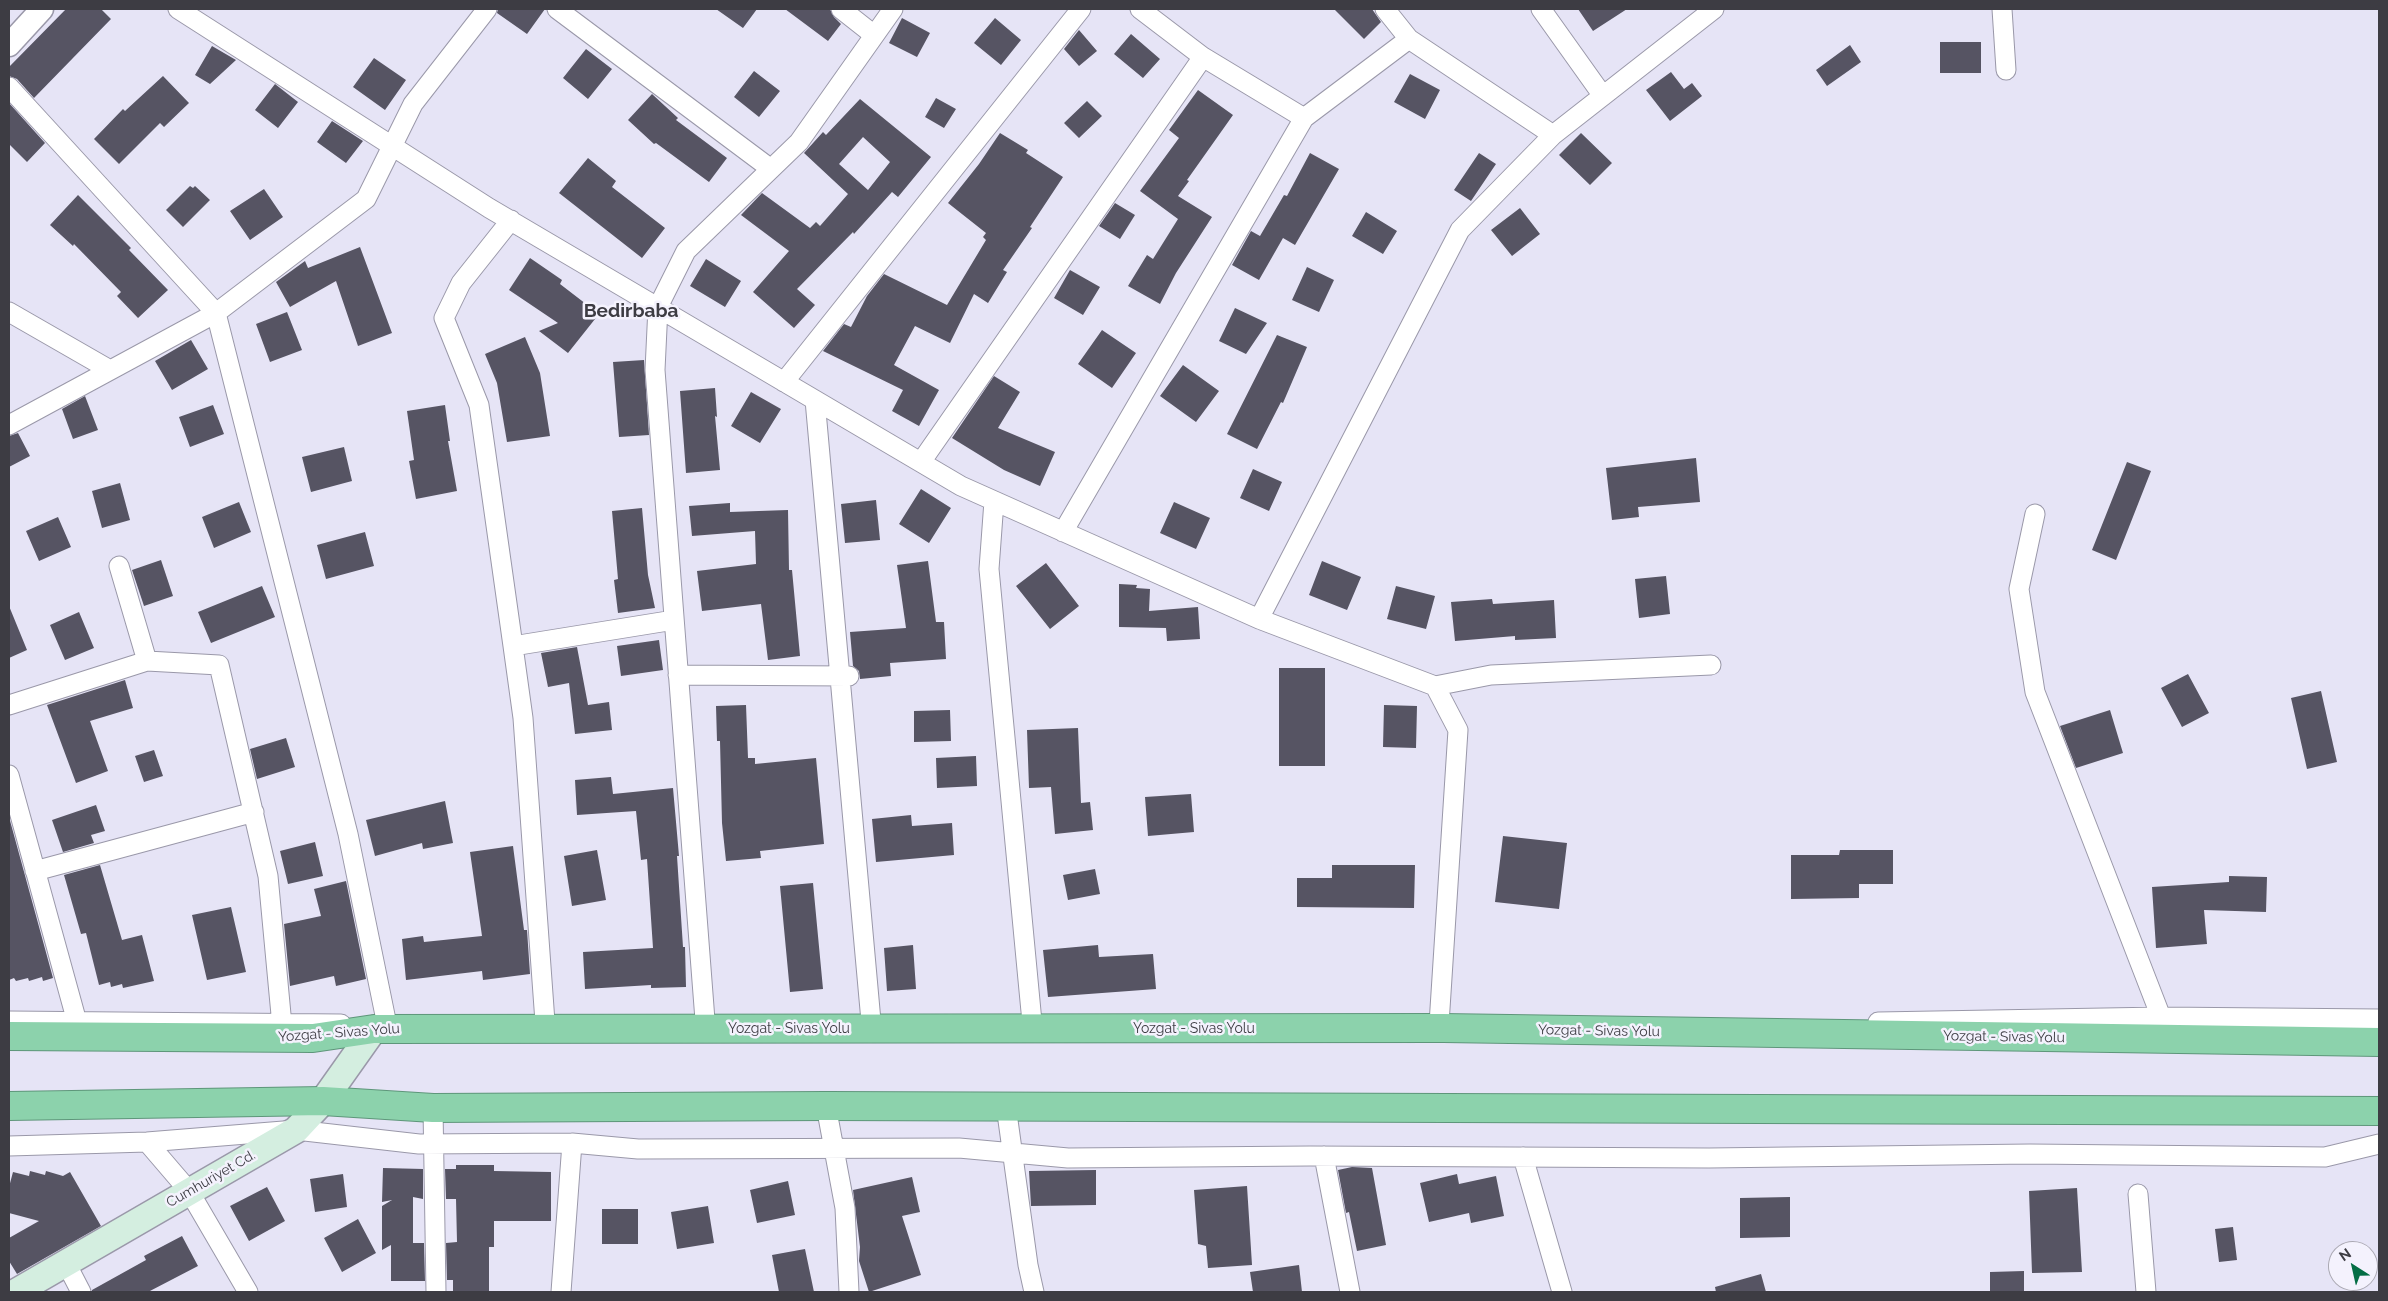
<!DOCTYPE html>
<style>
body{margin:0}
#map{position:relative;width:2388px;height:1301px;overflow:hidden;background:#e6e4f6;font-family:Raleway,sans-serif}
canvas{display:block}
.frame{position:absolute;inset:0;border:10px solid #3d3c43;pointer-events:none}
.north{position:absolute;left:2328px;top:1241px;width:50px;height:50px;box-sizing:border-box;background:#f4f2fd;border:1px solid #aba9b3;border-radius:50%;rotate:325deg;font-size:14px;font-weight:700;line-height:20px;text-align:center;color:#3d3c43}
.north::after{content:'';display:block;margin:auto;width:18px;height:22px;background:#046e45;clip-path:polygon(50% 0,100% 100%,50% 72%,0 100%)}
</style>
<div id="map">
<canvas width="2388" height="1301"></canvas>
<div class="frame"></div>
<div class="north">N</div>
</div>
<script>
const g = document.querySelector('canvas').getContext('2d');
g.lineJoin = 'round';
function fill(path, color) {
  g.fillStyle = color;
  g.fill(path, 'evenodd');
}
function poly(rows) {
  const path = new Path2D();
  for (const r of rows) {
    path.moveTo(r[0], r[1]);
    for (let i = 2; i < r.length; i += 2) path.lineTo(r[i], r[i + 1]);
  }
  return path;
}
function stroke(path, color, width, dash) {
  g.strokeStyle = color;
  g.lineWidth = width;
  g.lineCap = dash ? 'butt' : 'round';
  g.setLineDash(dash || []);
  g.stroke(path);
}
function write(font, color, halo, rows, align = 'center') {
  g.font = font + ' Raleway,sans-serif';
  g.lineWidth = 5;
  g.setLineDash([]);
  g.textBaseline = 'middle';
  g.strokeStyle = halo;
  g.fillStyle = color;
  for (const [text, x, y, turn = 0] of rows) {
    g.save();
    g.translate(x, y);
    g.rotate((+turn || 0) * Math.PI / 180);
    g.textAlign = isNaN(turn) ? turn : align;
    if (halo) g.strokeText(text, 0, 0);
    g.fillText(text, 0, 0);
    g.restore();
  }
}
fill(poly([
 [66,9,101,9,111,19,34,98,17,79,9,76,9,67],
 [498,9,545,9,527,34,497,13],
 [716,9,757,9,743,28],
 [785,9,830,9,834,17,841,24,828,41],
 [1334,9,1372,9,1381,22,1364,39],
 [1578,9,1627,9,1593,31],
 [902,18,930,33,917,57,889,43],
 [995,18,1021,40,1001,65,974,43],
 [1079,30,1097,51,1079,66,1064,49],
 [1131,34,1160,59,1143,78,1114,54],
 [1940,42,1981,42,1981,73,1940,73],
 [1850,45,1861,62,1827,86,1816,70],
 [212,46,236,60,210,84,195,75],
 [586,49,612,69,588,99,563,78],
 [374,58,406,80,385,110,353,87],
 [754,71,780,91,759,117,734,97],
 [1671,72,1684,89,1692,83,1702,96,1670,121,1646,90],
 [1410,74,1440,90,1425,119,1394,102],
 [163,76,189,103,164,127,160,123,119,164,94,139,123,109,125,111],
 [275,84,298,102,278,128,255,110],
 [1198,90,1233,115,1187,180,1189,181,1178,196,1212,217,1176,273,1160,304,1128,286,1147,255,1153,259,1178,219,1140,191,1179,138,1169,130],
 [652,94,678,118,676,120,727,158,709,182,656,143,654,144,628,120],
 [936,98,956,109,944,128,925,117],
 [860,99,931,157,898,197,892,192,854,234,853,232,797,289,815,305,794,328,753,292,789,251,741,215,762,193,810,228,816,222,820,226,848,194,804,153,823,132,826,135],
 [863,137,890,162,868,190,839,164],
 [1087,101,1102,116,1079,138,1064,123],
 [9,103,45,143,27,162,9,144],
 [332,121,363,141,346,163,317,142],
 [1000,133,1028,150,1026,153,1063,177,1030,227,1032,228,1003,270,1007,272,988,303,974,294,950,343,915,326,894,365,939,390,919,426,892,411,903,390,823,351,844,324,851,327,867,296,884,274,947,305,986,240,983,237,986,233,948,203,979,164],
 [1581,133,1612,163,1590,185,1559,155],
 [1310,153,1339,169,1295,245,1283,238,1259,280,1232,265,1251,231,1260,236,1284,195,1287,196],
 [1479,153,1496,164,1471,201,1454,190],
 [588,158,616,181,612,187,665,228,642,258,559,193],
 [190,186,193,188,195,186,210,200,183,227,166,210],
 [264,189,283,217,250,240,230,211],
 [78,195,131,248,129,250,168,290,138,318,117,296,121,292,74,244,73,246,50,225],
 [1115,203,1135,215,1120,239,1099,226],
 [1520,208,1540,234,1512,256,1491,230],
 [1366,212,1397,231,1383,254,1352,236],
 [360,247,392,333,358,346,336,281,290,307,276,282,305,261,308,268],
 [530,258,562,280,560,284,599,314,568,353,539,331,558,323,509,290],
 [706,259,741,281,725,307,690,286],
 [1307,267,1334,280,1319,312,1292,300],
 [1070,270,1100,287,1083,315,1054,298],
 [1235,308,1267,323,1246,354,1219,341],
 [287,312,302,350,270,362,256,324],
 [1102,330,1136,353,1112,388,1078,364],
 [1277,335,1307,347,1283,403,1281,402,1257,449,1227,434],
 [525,337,540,373,550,436,507,442,497,383,485,354],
 [191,340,208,369,172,390,155,361],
 [644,360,649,435,619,437,613,362],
 [1183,365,1219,391,1196,422,1160,396],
 [994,376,1020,392,998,428,1055,452,1040,486,1004,470,952,438],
 [715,388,717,417,715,416,720,470,686,473,680,391],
 [751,392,781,409,760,443,731,426],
 [85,396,98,430,73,439,62,409],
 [213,405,224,434,190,447,179,417],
 [445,405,450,441,448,441,457,491,416,499,409,461,414,460,407,411],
 [18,433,30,456,9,467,9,436],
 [344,447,352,481,311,492,302,457],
 [1696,458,1700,502,1638,507,1639,517,1612,520,1606,468],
 [2127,462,2151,471,2116,560,2092,550],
 [1253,469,1282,482,1269,511,1240,498],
 [120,483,130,520,102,528,92,491],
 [921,489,951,508,929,543,899,524],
 [876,500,880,540,845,543,841,504],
 [239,502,251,532,214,548,202,517],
 [1174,502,1210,518,1196,549,1160,533],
 [730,503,730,512,788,510,789,570,792,570,800,656,768,660,761,604,702,611,697,571,756,564,755,531,692,536,689,506],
 [642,508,648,575,655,608,618,613,614,580,618,579,612,511],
 [58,517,71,547,39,561,26,531],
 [365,532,374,566,326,579,317,545],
 [161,560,173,596,144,606,132,570],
 [928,561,936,622,944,622,946,659,890,663,891,676,860,679,859,671,853,666,850,632,906,628,897,565],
 [1322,561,1361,577,1347,610,1309,595],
 [1046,563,1079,606,1050,629,1016,586],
 [1666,576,1670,614,1639,618,1635,579],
 [1119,584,1137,585,1136,588,1150,589,1149,611,1198,607,1200,639,1167,641,1166,628,1119,627],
 [262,586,275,617,211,643,198,612],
 [1396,586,1435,596,1426,629,1387,619],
 [1492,599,1493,604,1554,600,1556,638,1515,640,1515,636,1455,641,1451,602],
 [9,606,27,650,9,658],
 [79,612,94,648,65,660,50,625],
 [659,640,663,670,621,676,617,646],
 [577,647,588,705,609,702,612,730,575,734,569,683,548,687,541,653],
 [1279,668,1325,668,1325,766,1279,766],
 [2188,674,2209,713,2182,727,2161,688],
 [125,680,133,708,90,721,108,771,76,783,47,705],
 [2321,691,2337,762,2307,769,2291,698],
 [746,705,748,758,755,758,755,764,816,758,824,844,760,851,761,858,726,861,722,823,720,741,717,741,716,706],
 [1384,705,1417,706,1416,748,1383,747],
 [950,710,951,741,914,742,914,711],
 [2110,710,2123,753,2076,768,2060,726],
 [1078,728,1081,803,1090,802,1093,830,1055,834,1051,787,1029,788,1027,730],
 [286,738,295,767,257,779,250,749],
 [154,750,163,776,144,782,135,756],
 [976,756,977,786,937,788,936,758],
 [611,777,613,794,673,788,679,856,677,856,683,947,685,947,686,987,651,988,651,985,585,989,583,952,653,948,647,859,641,860,636,811,577,815,575,780],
 [1191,794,1194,832,1148,836,1145,797],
 [445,801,453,843,423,849,422,843,375,856,366,820],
 [96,805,105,831,91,835,94,843,63,852,52,820],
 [911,815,912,826,952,823,954,855,876,862,872,819],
 [9,817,53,978,43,981,42,977,29,981,28,978,16,981,14,978,9,980],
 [1503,836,1567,843,1559,909,1495,902],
 [315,842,323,876,288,884,280,851],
 [513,846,524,930,527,930,530,974,483,980,482,971,406,980,402,939,423,936,424,942,482,936,470,852],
 [597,850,606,900,572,906,564,856],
 [1840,850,1893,850,1893,884,1859,884,1859,898,1791,899,1791,855,1839,855],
 [100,865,122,940,142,935,154,981,123,988,122,984,111,987,110,982,99,985,86,933,81,934,64,875],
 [1332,865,1415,865,1414,908,1297,907,1297,878,1332,878],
 [1095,869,1100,894,1068,900,1063,875],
 [2229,876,2267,877,2266,912,2204,910,2207,944,2156,948,2152,887,2229,882],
 [346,881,366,979,336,986,334,976,290,986,284,924,321,916,314,889],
 [813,883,823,989,790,992,780,886],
 [231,907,246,972,207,980,192,915],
 [913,945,916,989,887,991,884,948],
 [1098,945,1099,957,1153,954,1156,989,1048,997,1043,950],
 [456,1165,494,1165,494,1171,551,1172,551,1221,494,1221,494,1247,489,1247,489,1292,453,1292,453,1280,447,1280,446,1243,457,1242,456,1199,446,1199,445,1169,456,1169],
 [1352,1167,1372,1168,1386,1245,1357,1251,1349,1212,1346,1213,1338,1170],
 [383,1168,423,1169,423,1199,413,1197,413,1243,424,1243,425,1281,391,1281,391,1245,382,1250,382,1206,392,1200,382,1202],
 [1096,1170,1096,1205,1031,1206,1029,1171],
 [30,1171,45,1175,46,1171,63,1176,70,1172,101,1226,17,1274,9,1261,9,1238,39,1221,9,1213,9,1187,13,1172,29,1176],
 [343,1174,347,1207,315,1212,310,1179],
 [1457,1174,1459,1184,1496,1176,1504,1216,1471,1223,1469,1213,1429,1222,1420,1183],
 [912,1177,920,1212,902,1216,921,1275,869,1292,859,1261,860,1247,853,1190],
 [788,1181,795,1215,757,1223,750,1190],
 [1247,1186,1252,1265,1208,1268,1206,1246,1198,1244,1194,1190],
 [267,1187,285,1221,249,1241,230,1206],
 [2077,1188,2082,1272,2032,1273,2029,1191],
 [1790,1197,1790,1237,1740,1238,1740,1198],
 [708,1206,714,1243,677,1249,671,1212],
 [602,1209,638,1209,638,1244,602,1244],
 [358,1219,376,1253,342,1272,324,1238],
 [2233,1227,2237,1260,2219,1262,2215,1229],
 [182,1236,198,1266,148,1292,92,1292,92,1290,146,1260,144,1256],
 [805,1249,814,1292,779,1292,772,1255],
 [1299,1265,1302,1292,1253,1292,1250,1272],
 [2024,1271,2024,1292,1990,1292,1990,1272],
 [1761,1274,1766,1292,1716,1292,1715,1287]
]), '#565463');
const minor = poly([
 [178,9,489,208,961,486,1259,619,1435,686,1458,730,1439,1024],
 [557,9,771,169],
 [841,9,874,35],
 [1140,9,1203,57,1304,118],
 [1385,9,1409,39,1553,135],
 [1541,9,1603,96],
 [2002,9,2006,70],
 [9,87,216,313,348,834,387,1025,374,1029],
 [511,220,461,283,444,318,479,405,513,646,523,718,545,1022],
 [9,312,110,370],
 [784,382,1081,9],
 [815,400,871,1021],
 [9,425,216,313,366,199,413,104,487,9],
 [921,462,1203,57],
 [994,501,989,569,1032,1022],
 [2035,514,2019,589,2035,692,2161,1017],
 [1063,532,1304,118,1409,39],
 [119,566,147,661],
 [1259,619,1460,230,1553,135,1714,9],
 [513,646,674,620],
 [678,675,849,676],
 [1435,686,1491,675,1711,665],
 [9,705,147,661,219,665,268,876,283,1036],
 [9,775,77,1022],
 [35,871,254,812],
 [705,1020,655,370,658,307,686,251,799,142,893,9],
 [9,1021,341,1024],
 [1878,1022,2161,1017,2379,1019],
 [826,1106,845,1208,849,1292],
 [1006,1106,1028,1265,1034,1292],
 [433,1108,436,1292],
 [147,1142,189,1191,248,1292],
 [9,1146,147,1142,296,1130,419,1144,572,1143,638,1149,959,1148,1068,1158,1310,1156,1709,1158,2030,1154,2325,1157,2379,1144],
 [1324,1156,1350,1292],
 [1523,1157,1562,1292],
 [2138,1194,2146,1292],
 [66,1263,81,1292],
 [561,1292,572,1143]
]);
const tertiary = poly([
 [9,45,42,9]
]);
const secondary = poly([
 [16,1292,296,1130,323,1101,374,1029]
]);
const trunk = poly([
 [9,1036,313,1038,374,1029,1443,1028,2379,1042],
 [9,1106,323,1101,433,1108,826,1106,2379,1111]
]);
stroke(minor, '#9a98a9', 21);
stroke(tertiary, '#9a98a9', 25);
stroke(secondary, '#9a98a9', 29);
stroke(trunk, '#5e967a', 30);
stroke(minor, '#fff', 19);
stroke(tertiary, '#fff', 22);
stroke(secondary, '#d4eee0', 26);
stroke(trunk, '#8cd2ac', 28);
write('14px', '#3d3c43', '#f4f2fd', [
 ["Yozgat - Sivas Yolu",789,1029],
 ["Yozgat - Sivas Yolu",1194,1029],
 ["Yozgat - Sivas Yolu",1599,1031,1],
 ["Yozgat - Sivas Yolu",339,1033,-4],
 ["Yozgat - Sivas Yolu",2004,1037,1],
 ["Cumhuriyet Cd.",211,1179,-30]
]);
write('bold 19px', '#3d3c43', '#f4f2fd', [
 ["Bedirbaba",631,311]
]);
</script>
